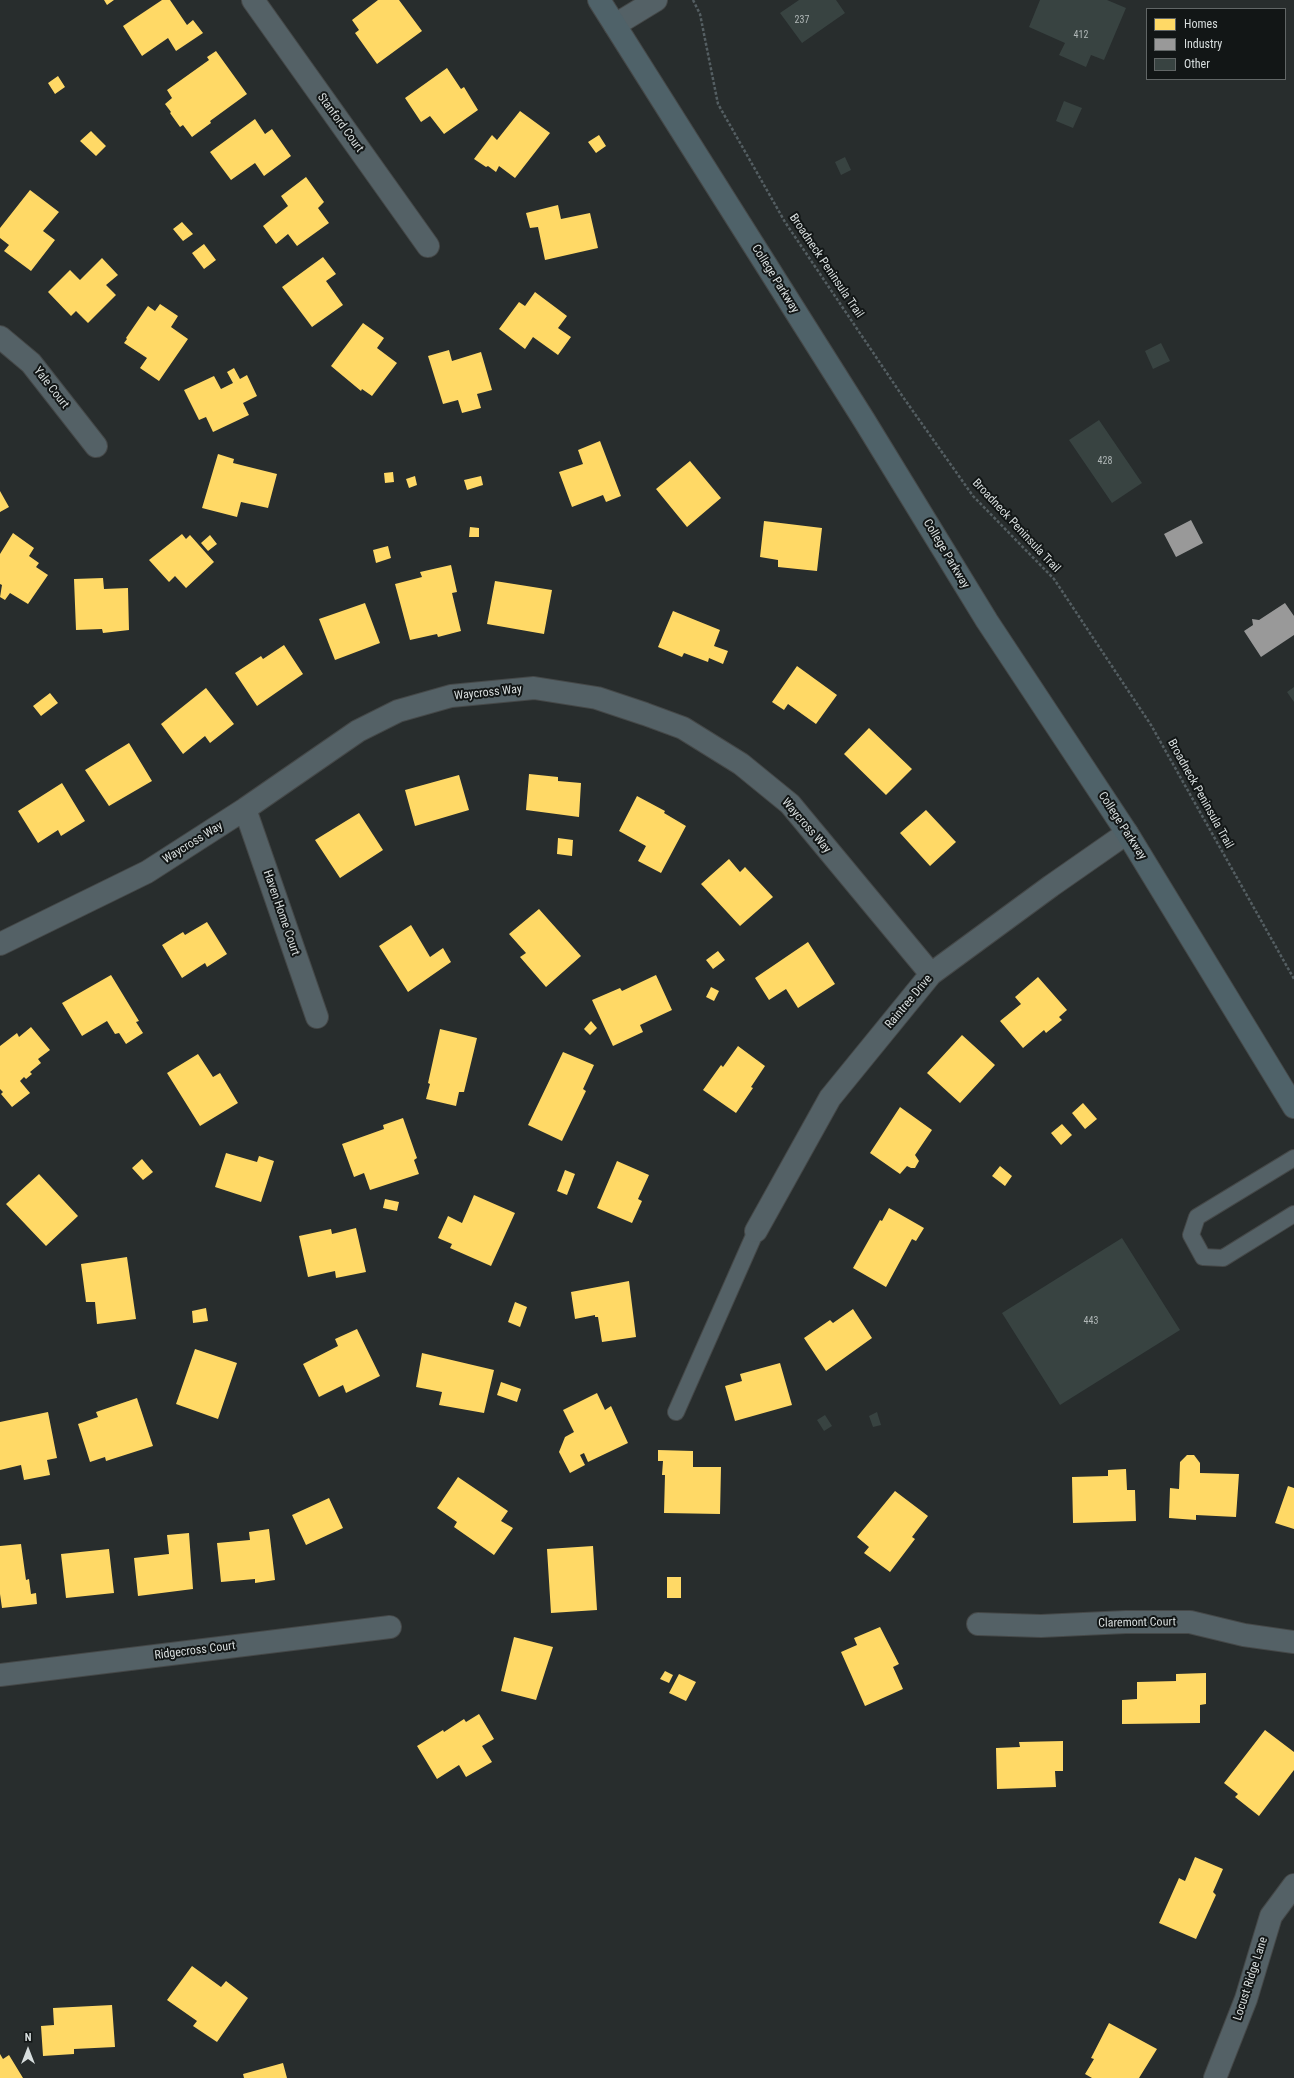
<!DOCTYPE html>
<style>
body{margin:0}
#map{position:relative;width:1294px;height:2078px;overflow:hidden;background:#282d2d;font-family:"Roboto Condensed",sans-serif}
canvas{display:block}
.legend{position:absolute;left:1146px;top:8px;width:140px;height:72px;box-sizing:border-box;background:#121616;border:1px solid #616666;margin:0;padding:5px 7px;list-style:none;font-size:12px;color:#d8dede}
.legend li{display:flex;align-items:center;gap:8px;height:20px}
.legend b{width:20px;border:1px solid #616666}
.north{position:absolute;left:8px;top:2030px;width:40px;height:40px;-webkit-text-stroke:3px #121616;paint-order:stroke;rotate:0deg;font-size:11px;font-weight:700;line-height:16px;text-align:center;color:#d8dede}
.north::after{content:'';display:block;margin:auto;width:14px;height:18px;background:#d8dede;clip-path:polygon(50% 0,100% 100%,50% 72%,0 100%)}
</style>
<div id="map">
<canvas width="1294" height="2078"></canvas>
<ul class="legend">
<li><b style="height:11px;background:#ffd966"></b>Homes</li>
<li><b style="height:11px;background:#999"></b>Industry</li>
<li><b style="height:11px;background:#384341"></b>Other</li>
</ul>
<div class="north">N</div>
</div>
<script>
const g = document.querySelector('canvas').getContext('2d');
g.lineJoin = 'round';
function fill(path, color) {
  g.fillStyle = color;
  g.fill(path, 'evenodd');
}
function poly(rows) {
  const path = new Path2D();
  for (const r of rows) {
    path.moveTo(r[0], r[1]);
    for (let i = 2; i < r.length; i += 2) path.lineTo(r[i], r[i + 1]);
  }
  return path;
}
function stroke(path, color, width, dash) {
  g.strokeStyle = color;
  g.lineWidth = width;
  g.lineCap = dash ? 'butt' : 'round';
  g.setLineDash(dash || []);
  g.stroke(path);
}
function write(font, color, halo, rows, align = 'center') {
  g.font = font + ' "Roboto Condensed",sans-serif';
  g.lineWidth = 4;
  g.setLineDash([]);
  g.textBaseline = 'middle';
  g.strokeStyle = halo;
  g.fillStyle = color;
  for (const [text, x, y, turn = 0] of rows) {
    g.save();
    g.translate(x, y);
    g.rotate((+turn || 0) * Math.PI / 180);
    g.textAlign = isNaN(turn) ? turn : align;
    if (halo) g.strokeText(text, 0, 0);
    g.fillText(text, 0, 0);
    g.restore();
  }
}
fill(poly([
 [104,0,114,0,107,5],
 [162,0,170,0,187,25,193,20,203,33,176,51,168,38,142,56,123,26],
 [378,0,399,0,422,31,377,64,355,33,359,30,352,20],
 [216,51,247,94,210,121,211,123,192,137,183,125,180,127,170,113,171,112,165,104,172,98,167,90,209,60,207,57],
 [447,68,461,89,464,87,478,110,444,134,430,116,421,122,405,98],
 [58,76,65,87,55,94,48,83],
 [520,111,550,133,515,178,499,166,496,172,488,166,486,167,474,159,492,135,497,140],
 [255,119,265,134,272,129,291,156,264,176,255,163,231,180,210,152],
 [91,131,106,146,96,156,80,141],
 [599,135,606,146,596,153,588,142],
 [306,177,324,202,318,208,329,223,297,246,288,234,276,244,263,226,288,206,281,196],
 [30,190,59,212,43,231,55,240,31,271,4,251,9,245,0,238,0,228],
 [558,205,561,219,590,213,598,248,545,260,538,227,530,228,526,213],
 [182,222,193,234,183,241,173,229],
 [204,244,216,260,204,269,192,253],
 [323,257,336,274,326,281,343,305,312,327,282,287],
 [102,258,118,275,106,285,116,295,88,323,76,311,71,316,48,292,70,270,80,280],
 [535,292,567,316,558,328,571,337,558,355,533,337,525,349,499,329,519,302,525,306],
 [160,304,178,316,171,327,188,339,159,381,140,368,147,358,124,343,127,339,126,338,148,306,155,311],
 [363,323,384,338,377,348,397,363,372,396,362,389,361,391,331,366],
 [449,350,452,361,481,352,492,390,477,394,481,408,462,413,458,400,443,404,428,356],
 [234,368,240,379,247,375,257,396,243,403,249,415,213,432,206,417,199,420,184,390,214,376,221,389,233,383,227,372],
 [600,441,621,496,606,502,603,495,572,507,559,472,583,464,578,450],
 [218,454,234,459,233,463,277,474,268,508,241,502,237,517,202,508],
 [690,461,721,498,687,527,656,489],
 [393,472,394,482,385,483,384,473],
 [415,476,417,485,409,488,406,479],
 [481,476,483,485,467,490,464,480],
 [0,491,9,507,0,512],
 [764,521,822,528,817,571,778,567,778,560,760,557],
 [470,527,479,528,479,537,469,537],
 [13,533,34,548,29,556,39,563,36,567,48,575,28,604,10,593,5,600,0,597,2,585,0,584,0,554],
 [182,534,186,539,190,535,214,562,186,588,175,576,169,582,149,560],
 [210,535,217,544,208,551,201,543],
 [388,546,391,558,376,563,373,550],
 [451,565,457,592,452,593,461,631,438,637,437,634,410,640,395,584,422,577,420,572],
 [103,578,104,589,128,588,129,630,103,633,102,629,76,630,74,579],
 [495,581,552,590,544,634,487,624],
 [365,603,380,643,335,660,319,619],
 [673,611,720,630,714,646,728,651,723,664,709,658,708,662,684,653,682,657,658,647],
 [284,645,303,674,257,706,235,673,261,656,263,659],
 [797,666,837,695,816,724,788,704,784,710,772,702],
 [206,688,234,724,210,743,205,736,183,754,161,724],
 [50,693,58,703,41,716,33,706],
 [869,728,912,769,886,795,844,754],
 [129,743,152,781,109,806,85,770],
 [529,774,558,777,558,781,581,783,579,817,526,810],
 [459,775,469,810,415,826,405,790],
 [62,783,85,821,61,836,58,830,38,843,18,811],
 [637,796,665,811,664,813,686,826,661,873,638,861,646,846,619,831],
 [926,810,956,842,930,866,900,833],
 [359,813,383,850,340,878,315,840],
 [558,838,573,840,572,856,557,854],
 [729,859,740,872,745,867,773,897,740,926,701,884],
 [539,909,581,956,546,987,520,957,526,953,509,934],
 [207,922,227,954,207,967,205,963,182,978,162,945,183,932,185,935],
 [411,925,430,957,443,948,451,962,408,992,379,946],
 [808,942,835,984,798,1008,786,989,769,1000,755,978],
 [718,951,725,960,713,969,706,960],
 [111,975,139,1021,136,1022,143,1033,126,1044,119,1033,115,1034,107,1021,82,1036,62,1003],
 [656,975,672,1010,640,1025,643,1032,613,1046,592,1000,620,988,622,991],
 [1038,977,1067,1010,1059,1017,1062,1020,1046,1033,1044,1030,1023,1048,1000,1021,1021,1004,1015,997],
 [711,987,719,991,714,1001,706,997],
 [591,1021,597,1028,590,1035,584,1029],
 [31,1027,50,1050,38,1059,41,1063,30,1072,32,1074,26,1079,24,1077,20,1081,30,1093,12,1107,1,1094,3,1092,0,1089,0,1046,17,1033,19,1037],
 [440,1029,477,1038,464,1092,459,1092,456,1106,426,1099,430,1084,428,1083],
 [962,1035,995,1065,960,1103,927,1073],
 [738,1046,765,1066,751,1087,753,1088,736,1113,703,1090,721,1065,723,1067],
 [563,1052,594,1065,583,1089,586,1091,562,1141,528,1125],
 [198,1054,213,1077,220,1073,238,1103,200,1126,167,1073],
 [1083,1103,1097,1119,1085,1129,1072,1113],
 [900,1107,932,1130,915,1155,919,1161,915,1168,911,1168,907,1166,900,1174,870,1153],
 [403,1118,417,1158,414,1160,419,1174,370,1190,364,1173,354,1177,342,1144,384,1129,383,1125],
 [1062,1124,1072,1135,1061,1145,1051,1133],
 [226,1153,257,1162,259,1156,274,1161,261,1202,215,1187],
 [142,1159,153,1172,143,1180,132,1168],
 [617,1161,649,1175,638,1199,642,1201,632,1223,597,1208],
 [1000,1166,1012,1176,1005,1186,992,1176],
 [565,1170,575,1174,567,1195,557,1191],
 [39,1174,78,1216,46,1246,6,1204],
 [474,1195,515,1213,491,1266,450,1248,452,1244,438,1238,448,1216,462,1223],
 [385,1199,399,1202,397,1211,383,1208],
 [889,1208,924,1228,916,1241,912,1239,886,1287,853,1268,880,1220,882,1221],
 [356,1228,366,1272,336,1278,335,1271,308,1277,299,1236,331,1229,332,1234],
 [127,1257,136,1319,97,1324,95,1302,86,1302,81,1264],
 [629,1281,636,1337,602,1342,598,1317,595,1317,595,1315,575,1319,571,1292],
 [515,1302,527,1307,520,1327,508,1322],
 [206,1308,208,1321,193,1323,192,1311],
 [853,1309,872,1338,826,1371,804,1338,830,1320,833,1323],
 [357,1329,380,1376,346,1393,343,1385,319,1397,303,1364,338,1346,335,1339],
 [195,1349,237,1363,218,1419,176,1404],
 [422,1353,494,1370,484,1413,439,1405,442,1392,416,1387],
 [780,1363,792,1405,735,1421,725,1386,742,1381,740,1374],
 [501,1382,521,1389,517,1402,497,1395],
 [597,1393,605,1410,611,1406,628,1443,588,1462,584,1453,580,1455,585,1465,570,1473,559,1452,565,1437,574,1432,563,1410],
 [137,1398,153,1446,106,1461,105,1457,90,1462,78,1424,98,1417,96,1412],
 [48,1412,57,1458,47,1460,50,1475,24,1480,21,1465,0,1470,0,1422],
 [658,1450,693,1451,693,1467,721,1467,720,1514,664,1513,665,1475,662,1475,663,1461,658,1461],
 [1187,1455,1194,1455,1200,1463,1200,1473,1239,1474,1236,1517,1196,1515,1196,1520,1169,1518,1170,1488,1179,1489,1180,1462],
 [1126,1469,1127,1490,1135,1490,1136,1521,1073,1523,1072,1477,1108,1476,1108,1470],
 [458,1477,508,1511,501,1521,513,1528,494,1555,454,1527,457,1522,437,1508],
 [1288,1486,1294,1488,1294,1529,1275,1523],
 [895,1491,928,1516,912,1537,915,1539,890,1572,864,1553,869,1547,857,1537],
 [329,1498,343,1528,306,1545,292,1515],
 [269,1529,275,1580,255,1583,255,1579,221,1582,217,1543,250,1540,249,1532],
 [189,1533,193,1589,138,1596,134,1558,169,1554,167,1535],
 [21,1544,26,1580,29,1579,31,1594,36,1593,37,1604,2,1608,0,1594,0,1546],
 [593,1546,597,1610,551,1613,547,1549],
 [109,1549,114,1593,66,1598,61,1554],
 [667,1577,681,1577,681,1598,667,1598],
 [880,1627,899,1664,893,1667,903,1689,865,1706,841,1652,857,1645,854,1638],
 [514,1637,553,1647,536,1700,501,1691],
 [665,1671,673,1675,669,1683,660,1679],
 [1206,1673,1206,1704,1200,1705,1200,1723,1122,1724,1122,1700,1137,1699,1137,1682,1176,1681,1176,1674],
 [679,1674,696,1682,686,1701,669,1693],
 [479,1714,494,1739,482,1746,492,1762,466,1777,459,1765,437,1779,417,1746,443,1730,444,1732,464,1719,466,1722],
 [1265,1730,1294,1752,1294,1770,1259,1816,1235,1797,1238,1794,1224,1783],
 [1063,1741,1063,1771,1055,1771,1056,1787,997,1789,996,1748,1020,1747,1019,1742],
 [1195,1857,1223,1869,1213,1892,1216,1895,1196,1939,1159,1923,1179,1878,1185,1881],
 [192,1966,221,1987,226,1981,248,1998,217,2042,193,2026,197,2021,167,2000],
 [112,2005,115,2047,74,2049,74,2054,43,2056,41,2026,54,2025,53,2008],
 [1109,2023,1157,2049,1139,2078,1092,2078,1085,2074,1094,2059,1091,2058],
 [0,2054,3,2059,9,2055,23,2078,0,2078],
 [283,2063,287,2078,244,2078,243,2074]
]), '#ffd966');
fill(poly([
 [1191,520,1203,543,1176,557,1164,534],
 [1285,603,1294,616,1294,635,1261,657,1244,631,1253,625,1252,619,1259,620]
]), '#999');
fill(poly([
 [799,0,836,0,845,13,802,43,780,13],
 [1040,0,1107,0,1126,8,1104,60,1091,55,1086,67,1059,55,1065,43,1029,27],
 [1064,101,1082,108,1073,128,1056,121],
 [845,157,851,170,841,175,835,162],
 [1161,343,1170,361,1153,369,1145,351],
 [1099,420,1142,483,1112,503,1069,440],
 [1294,687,1294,702,1287,692],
 [1122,1238,1180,1330,1060,1405,1002,1313],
 [877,1412,881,1425,873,1427,869,1416],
 [825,1415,832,1426,824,1431,817,1420]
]), '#384341');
const lane = poly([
 [1294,1158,1197,1217,1191,1235,1203,1257,1223,1258,1294,1214],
 [676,1412,756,1231]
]);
const street = poly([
 [253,0,428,246],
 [615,25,656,0],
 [0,337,31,363,96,446],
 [245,809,317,1017],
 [0,944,147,872,245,809,358,731,398,711,451,696,534,688,597,698,645,714,683,728,741,764,790,804,931,974],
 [756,1231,830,1098,931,974,1051,886,1127,833],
 [978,1624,1041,1626,1126,1622,1190,1622,1244,1635,1294,1642],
 [0,1675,390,1627],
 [1215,2078,1246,1999,1271,1916,1294,1885]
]);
const secondary = poly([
 [599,0,864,420,987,621,1127,833,1294,1107]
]);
stroke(lane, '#454848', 18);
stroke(street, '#454848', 24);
stroke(secondary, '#454848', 24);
stroke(poly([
 [693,0,700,14,718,104,785,222,903,397,973,496,1054,579,1151,725,1294,979]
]), '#545e62', 2.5, [3, 2]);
stroke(lane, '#546166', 16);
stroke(street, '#546166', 22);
stroke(secondary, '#4f6269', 22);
write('10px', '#b0b7b7', null, [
 ["237",802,20],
 ["412",1081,35],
 ["428",1105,461],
 ["443",1091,1321]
]);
write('12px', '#d8dede', '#121616', [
 ["Stanford Court",340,123,54],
 ["Broadneck Peninsula Trail",826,266,56],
 ["College Parkway",775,279,58],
 ["Yale Court",51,388,52],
 ["Broadneck Peninsula Trail",1016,526,47],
 ["College Parkway",946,554,59],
 ["Waycross Way",488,693,-6],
 ["Broadneck Peninsula Trail",1200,794,61],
 ["Waycross Way",806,826,49],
 ["College Parkway",1122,826,57],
 ["Waycross Way",193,843,-32],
 ["Haven Home Court",281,913,71],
 ["Raintree Drive",909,1002,-50],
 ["Claremont Court",1137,1623,-1],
 ["Ridgecross Court",195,1651,-7],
 ["Locust Ridge Lane",1251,1979,-72]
]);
</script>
